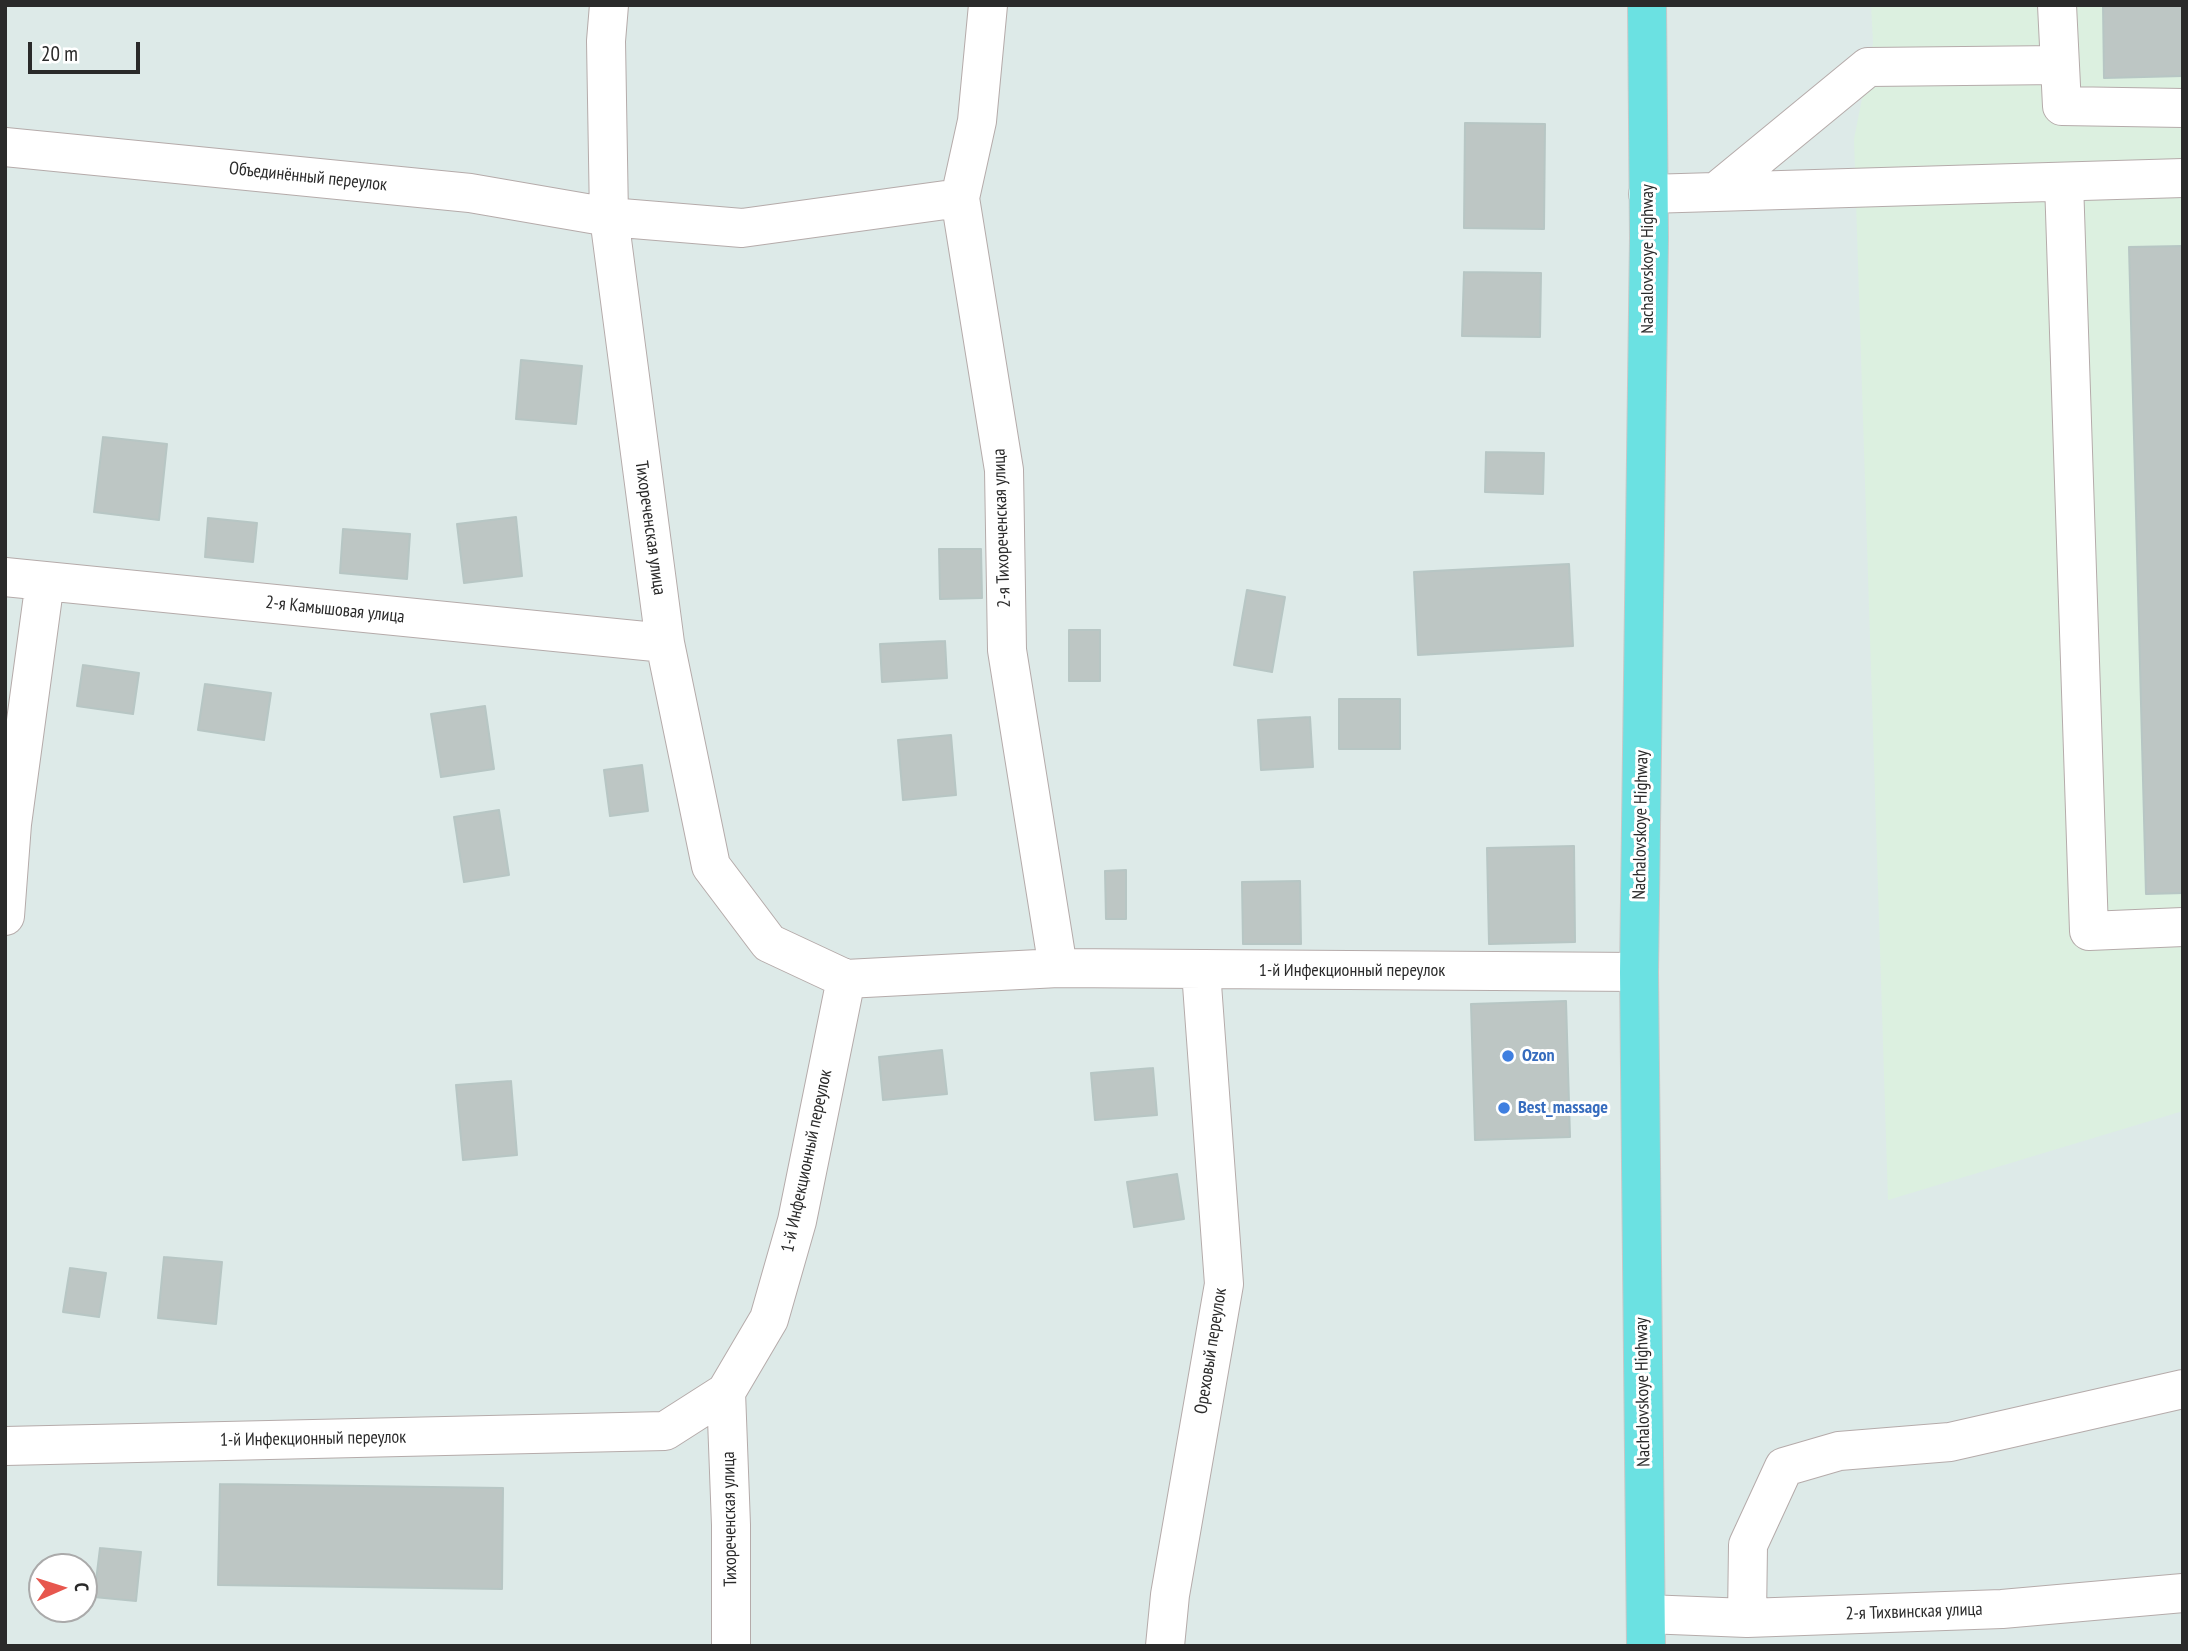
<!DOCTYPE html>
<meta charset="utf-8">
<style>
body{margin:0}
#map{position:relative;width:2188px;height:1651px;overflow:hidden;background:#ddeae8;font-family:"PT Sans Narrow",sans-serif}
canvas{display:block}
.frame{position:absolute;inset:0;border:7px solid #2a2a2a;pointer-events:none}
.north{position:absolute;left:28px;top:1553px;width:70px;height:70px;box-sizing:border-box;background:#fff;border:2px solid #aaa;border-radius:50%;rotate:87deg;font-size:19px;font-weight:700;line-height:28px;text-align:center;color:#2a2a2a}
.north::after{content:'';display:block;margin:auto;width:24px;height:32px;background:#e7574e;clip-path:polygon(50% 0,100% 100%,50% 72%,0 100%)}
.scale{position:absolute;left:28px;top:42px;width:112px;height:32px;box-sizing:border-box;border:4px solid #2a2a2a;border-top:0;padding-left:9px;font-size:21px;line-height:24px;white-space:nowrap;color:#2a2a2a;-webkit-text-stroke:5px #fff;paint-order:stroke}
</style>
<div id="map">
<canvas width="2188" height="1651"></canvas>
<div class="frame"></div>
<div class="north">С</div>
<div class="scale">20 m</div>
</div>
<script>
const g = document.querySelector('canvas').getContext('2d');
g.lineJoin = 'round';
function fill(path, color) {
  g.fillStyle = color;
  g.fill(path, 'evenodd');
}
function poly(rows) {
  const path = new Path2D();
  for (const r of rows) {
    path.moveTo(r[0], r[1]);
    for (let i = 2; i < r.length; i += 2) path.lineTo(r[i], r[i + 1]);
  }
  return path;
}
function stroke(path, color, width, dash) {
  g.strokeStyle = color;
  g.lineWidth = width;
  g.lineCap = dash ? 'butt' : 'round';
  g.setLineDash(dash || []);
  g.stroke(path);
}
function write(font, color, halo, rows, align = 'center') {
  g.font = font + ' "PT Sans Narrow",sans-serif';
  g.lineWidth = 6;
  g.setLineDash([]);
  g.textBaseline = 'middle';
  g.strokeStyle = halo;
  g.fillStyle = color;
  for (const [text, x, y, turn = 0] of rows) {
    g.save();
    g.translate(x, y);
    g.rotate((+turn || 0) * Math.PI / 180);
    g.textAlign = isNaN(turn) ? turn : align;
    if (halo) g.strokeText(text, 0, 0);
    g.fillText(text, 0, 0);
    g.restore();
  }
}
fill(poly([
 [1871,5,2183,5,2183,1111,1888,1200,1854,139,1873,43]
]), '#dcf0e0');
const building = poly([
 [2103,5,2183,5,2183,76,2104,78,2103,5],
 [1465,123,1545,124,1544,229,1464,228,1465,123],
 [2183,246,2183,893,2146,894,2129,247,2183,246],
 [1464,272,1541,273,1540,337,1462,336,1464,272],
 [521,360,582,366,576,424,516,419,521,360],
 [103,437,167,444,159,520,94,512,103,437],
 [1486,452,1544,453,1543,494,1485,492,1486,452],
 [516,517,522,576,464,583,457,524,516,517],
 [208,518,257,523,253,562,205,557,208,518],
 [343,529,410,534,407,579,340,573,343,529],
 [939,549,981,549,982,598,940,599,939,549],
 [1569,564,1573,646,1418,655,1414,572,1569,564],
 [1247,590,1285,597,1272,672,1234,665,1247,590],
 [1069,630,1100,630,1100,681,1069,681,1069,630],
 [945,641,947,678,882,682,880,644,945,641],
 [83,665,139,673,133,714,77,706,83,665],
 [205,684,271,693,264,740,198,730,205,684],
 [1339,699,1400,699,1400,749,1339,749,1339,699],
 [485,706,494,769,441,777,431,714,485,706],
 [1310,717,1313,767,1261,770,1258,720,1310,717],
 [951,735,956,795,903,800,898,740,951,735],
 [642,765,648,811,610,816,604,770,642,765],
 [499,810,509,875,464,882,454,817,499,810],
 [1574,846,1575,942,1489,944,1487,848,1574,846],
 [1126,870,1126,919,1106,919,1105,871,1126,870],
 [1300,881,1301,944,1243,944,1242,882,1300,881],
 [1566,1001,1570,1137,1475,1140,1471,1004,1566,1001],
 [942,1050,947,1094,883,1100,879,1057,942,1050],
 [1153,1068,1157,1115,1095,1120,1091,1073,1153,1068],
 [511,1081,517,1155,463,1160,456,1085,511,1081],
 [1177,1174,1184,1219,1134,1227,1127,1182,1177,1174],
 [164,1257,222,1262,216,1324,158,1318,164,1257],
 [70,1268,106,1273,99,1317,63,1312,70,1268],
 [220,1484,503,1488,502,1589,218,1585,220,1484],
 [100,1548,141,1552,136,1601,94,1597,100,1548]
]);
fill(building, '#bdc6c4');
stroke(building, '#b7c6c4', 2);
const minor = poly([
 [609,5,606,41,609,217,665,643,711,866,769,943,846,979],
 [988,5,977,121,960,198,1004,470,1007,650,1058,968],
 [2057,5,2062,106,2183,108],
 [5,147,470,193,609,217,742,228,960,198],
 [2064,182,2089,931,2183,927],
 [1716,192,1868,67,2060,65],
 [1648,194,2183,178],
 [5,577,665,643],
 [5,916,12,824,45,581],
 [726,1392,731,1525,731,1646],
 [5,1446,665,1431,726,1392,769,1319,797,1221,846,979,1058,968,1639,972],
 [1646,1614,1747,1618,2002,1609,2183,1593],
 [1747,1618,1748,1545,1784,1467,1839,1451,1950,1442,2183,1389],
 [1165,1646,1170,1595,1224,1284,1201,971]
]);
const major = poly([
 [1646,1646,1639,972,1649,238,1647,5]
]);
stroke(minor, '#b5abaa', 40);
stroke(major, '#c8c8c8', 40);
stroke(minor, '#fff', 38);
stroke(major, '#6be1e2', 38);
for (const [x, y, r, color] of [
 [1508,1056,7,"#3f7fe0"],
 [1504,1108,7,"#3f7fe0"]
]) {
  const dot = new Path2D();
  dot.arc(x, y, r, 0, 2 * Math.PI);
  g.fillStyle = color;
  g.fill(dot);
  stroke(dot, '#fff', 2.5);
}
write('18px', '#2a2a2a', '#fff', [
 ["Объединённый переулок",308,177,6],
 ["Nachalovskoye Highway",1648,259,-90],
 ["Тихореченская улица",650,528,82],
 ["2-я Тихореченская улица",1002,528,-92],
 ["2-я Камышовая улица",335,610,6],
 ["Nachalovskoye Highway",1641,825,-89],
 ["1-й Инфекционный переулок",1352,971],
 ["1-й Инфекционный переулок",807,1161,-78],
 ["Ореховый переулок",1211,1351,-81],
 ["Nachalovskoye Highway",1643,1392,-91],
 ["1-й Инфекционный переулок",313,1439,-1],
 ["Тихореченская улица",730,1519,-91],
 ["2-я Тихвинская улица",1914,1612,-2]
]);
write('bold 18px', '#366cbe', '#fff', [
 ["Ozon",1522,1056],
 ["Best_massage",1518,1108]
], 'left');
</script>
